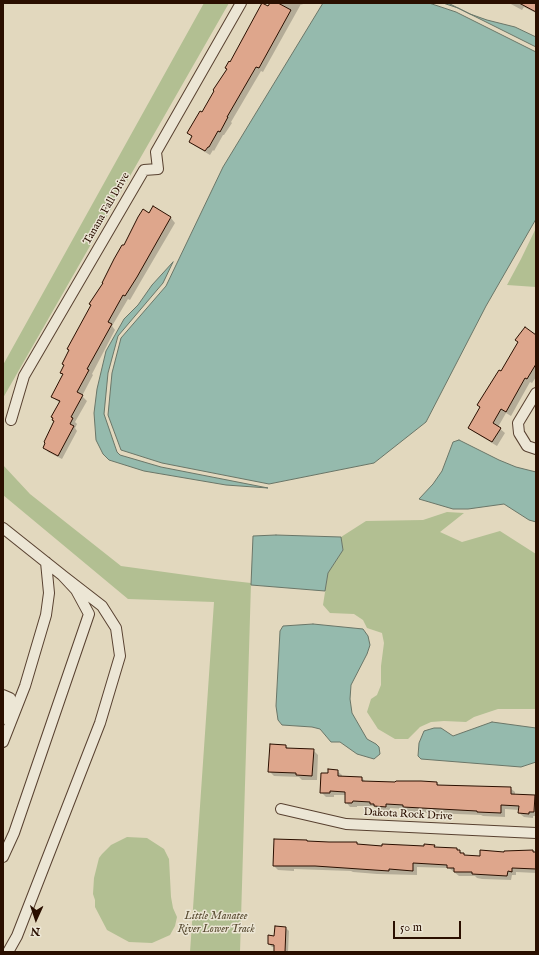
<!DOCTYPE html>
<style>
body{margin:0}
#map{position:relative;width:539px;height:955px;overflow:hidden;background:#e2d8be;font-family:"IM FELL English",serif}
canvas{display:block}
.frame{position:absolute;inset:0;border:4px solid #2a0f00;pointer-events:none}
.north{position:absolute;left:16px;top:899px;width:40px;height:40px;-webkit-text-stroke:3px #ece6d5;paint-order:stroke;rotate:183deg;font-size:11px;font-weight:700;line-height:16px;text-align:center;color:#2a0f00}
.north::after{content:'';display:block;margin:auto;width:14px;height:18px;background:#2a0f00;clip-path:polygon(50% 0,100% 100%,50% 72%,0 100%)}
.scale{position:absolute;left:393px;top:921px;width:68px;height:18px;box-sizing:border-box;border:2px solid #2a0f00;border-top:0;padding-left:5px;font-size:12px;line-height:14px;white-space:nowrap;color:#2a0f00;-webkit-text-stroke:3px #ece6d5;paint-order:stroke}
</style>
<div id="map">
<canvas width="539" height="955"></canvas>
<div class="frame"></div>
<div class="north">N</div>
<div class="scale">50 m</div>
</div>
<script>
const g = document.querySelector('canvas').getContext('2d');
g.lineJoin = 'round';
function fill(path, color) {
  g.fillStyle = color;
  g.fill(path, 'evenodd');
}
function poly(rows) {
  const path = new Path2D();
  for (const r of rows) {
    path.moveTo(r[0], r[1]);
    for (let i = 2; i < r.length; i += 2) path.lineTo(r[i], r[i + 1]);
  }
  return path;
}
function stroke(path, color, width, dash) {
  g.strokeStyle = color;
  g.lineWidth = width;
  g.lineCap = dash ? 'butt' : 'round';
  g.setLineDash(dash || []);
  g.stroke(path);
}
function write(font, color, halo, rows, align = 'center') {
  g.font = font + ' "IM FELL English",serif';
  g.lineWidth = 3;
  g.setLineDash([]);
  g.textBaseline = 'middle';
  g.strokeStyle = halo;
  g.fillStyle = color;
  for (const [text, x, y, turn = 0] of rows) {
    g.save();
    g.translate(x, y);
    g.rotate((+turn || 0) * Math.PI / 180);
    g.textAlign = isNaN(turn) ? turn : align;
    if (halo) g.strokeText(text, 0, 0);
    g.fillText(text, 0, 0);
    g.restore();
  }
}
fill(poly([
 [204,3,229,3,3,398,3,365],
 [536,228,536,287,507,285,521,259],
 [3,465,30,494,121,566,215,579,251,583,240,952,190,952,214,602,128,599,3,495],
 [447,512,464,513,440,532,462,542,500,531,536,554,536,709,498,709,474,717,466,722,444,721,431,722,420,727,408,739,395,739,378,729,367,712,371,699,377,695,381,685,381,666,384,643,382,633,367,628,363,620,354,614,330,613,323,605,328,573,343,550,341,537,366,521,423,520],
 [127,837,147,838,164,849,169,859,171,897,173,908,177,917,175,926,170,935,152,943,129,942,107,930,95,907,95,900,93,894,94,878,99,858,102,854,111,845]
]), '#b2bf92');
const water = poly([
 [323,3,429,3,456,12,536,52,536,219,486,306,426,422,374,463,269,484,162,463,121,450,108,415,112,373,121,338,166,286,223,167,323,3],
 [443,3,448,3,470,14,487,20,515,27,536,37,536,47,458,8,443,3],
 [173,262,163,283,118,336,108,373,104,414,117,452,120,455,161,467,268,488,226,485,144,471,109,460,103,454,96,440,94,413,97,389,106,351,124,319,138,305,152,285,173,262],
 [459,440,499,460,516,467,536,472,536,522,529,520,504,504,468,509,453,509,419,499,433,484,442,471,453,442,459,440],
 [276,535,341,537,343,550,328,573,325,591,251,585,253,536,276,535],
 [313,624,363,629,368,636,370,645,367,654,351,685,350,699,352,713,367,739,376,744,379,747,380,754,374,759,357,754,340,742,331,742,320,729,312,727,282,725,278,720,276,706,280,631,283,626,313,624],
 [492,722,536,728,536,762,521,767,421,759,418,756,419,743,424,731,434,728,441,728,453,736,492,722]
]);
fill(water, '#95baad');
stroke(water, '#6a7668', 1);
fill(poly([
 [271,3,303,3,302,5,301,4,263,72,261,71,231,122,232,123,224,135,223,135,214,151,213,150,210,155,195,146,190,142,193,137,188,132,203,114,231,63],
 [509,3,536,3,536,13,524,7,522,10],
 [153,208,171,218,175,223,141,281,130,300,128,299,112,326,115,330,92,374,93,375,82,396,87,401,75,422,77,424,75,428,77,431,62,459,48,452,44,447,55,422,60,403,52,397,64,375,61,372,65,366,63,364,104,283,124,247],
 [536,336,536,377,532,383,530,382,511,416,506,413,498,427,505,433,497,446,474,432,469,428,480,408,478,405,501,372],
 [286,746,289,749,313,750,318,755,317,780,302,780,299,777,274,776,270,772],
 [337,771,342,775,342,777,362,778,366,782,437,783,440,786,510,788,515,792,515,795,536,796,536,816,533,816,533,818,524,817,519,813,519,810,505,809,505,817,483,816,481,815,408,812,406,809,390,808,390,811,380,810,373,806,357,806,357,807,350,807,346,802,346,795,334,795,334,797,326,797,321,792,329,774],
 [307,841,309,842,356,843,359,845,425,847,434,846,436,848,457,849,466,856,481,857,505,853,533,851,536,853,536,873,516,872,516,875,512,875,511,880,482,879,477,878,475,876,459,876,449,868,417,867,417,875,377,874,353,872,351,871,294,869,294,871,278,870,274,866],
 [276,927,286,928,289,931,288,952,275,952,275,947,272,947,269,944,275,937]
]), '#0003');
const building = poly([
 [262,3,268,6,270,3,278,3,291,10,259,68,256,67,227,117,228,117,220,132,218,131,209,147,208,147,205,151,189,142,192,136,187,133,200,111,202,112,214,91,213,90,227,69,225,68,229,61,230,62,262,3],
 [519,3,536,3,536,12,519,3],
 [153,206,171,217,137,277,125,296,123,295,108,322,112,324,87,369,89,370,77,392,83,395,71,417,73,418,70,424,74,426,58,456,43,448,45,443,44,442,54,421,52,420,53,418,51,417,60,401,51,397,63,374,60,373,64,365,62,364,69,350,67,349,91,305,89,304,103,283,102,283,114,259,122,245,124,245,138,217,143,209,149,213,153,206],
 [525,327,536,335,536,364,527,379,525,378,506,412,501,409,493,423,501,428,492,442,468,428,480,407,477,405,499,370,501,371,518,342,515,340,525,327],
 [270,744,286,745,286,748,314,749,312,776,296,775,296,773,268,772,270,744],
 [328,769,338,770,338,776,362,777,362,781,395,782,396,781,421,781,437,782,437,785,511,787,511,794,535,795,534,812,529,812,529,814,518,813,519,806,501,805,501,813,477,812,477,811,403,807,403,805,386,804,386,807,374,806,374,804,370,804,370,802,353,801,352,803,345,803,345,792,330,791,330,793,320,793,321,773,328,773,328,769],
 [274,839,307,840,307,841,329,842,357,842,357,844,382,846,382,844,424,846,424,844,435,845,434,847,457,848,457,850,460,850,460,853,464,853,464,855,480,856,480,850,504,852,504,851,533,850,533,852,536,852,536,869,512,868,512,872,508,871,507,876,472,874,472,872,454,872,454,868,447,868,447,865,413,863,413,871,389,869,389,871,315,866,273,866,274,839],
 [275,926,286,927,285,952,274,952,274,945,268,944,268,935,274,936,275,926]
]);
fill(building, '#dea68c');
stroke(building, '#2a0f00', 1);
const minor = poly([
 [536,393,518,423,519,433,527,446,536,449],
 [11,420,24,376,144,170,158,169,156,152,241,3],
 [3,528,62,575,76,590,89,614,14,833,3,857],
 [3,695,10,698,3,719],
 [3,742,25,686,46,615,49,593,46,562],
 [281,809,346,824,536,833],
 [8,952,17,936,100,723,120,656,116,628,102,606,62,575]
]);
stroke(minor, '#584130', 12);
stroke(minor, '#ece6d5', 10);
write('11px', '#2a0f00', '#ece6d5', [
 ["Tanana Fall Drive",107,209,-60],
 ["Dakota Rock Drive",408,815,3]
]);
write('italic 11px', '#5a4d33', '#ece6d5', [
 ["Little Manatee",216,917],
 ["River Lower Track",216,930]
]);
</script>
